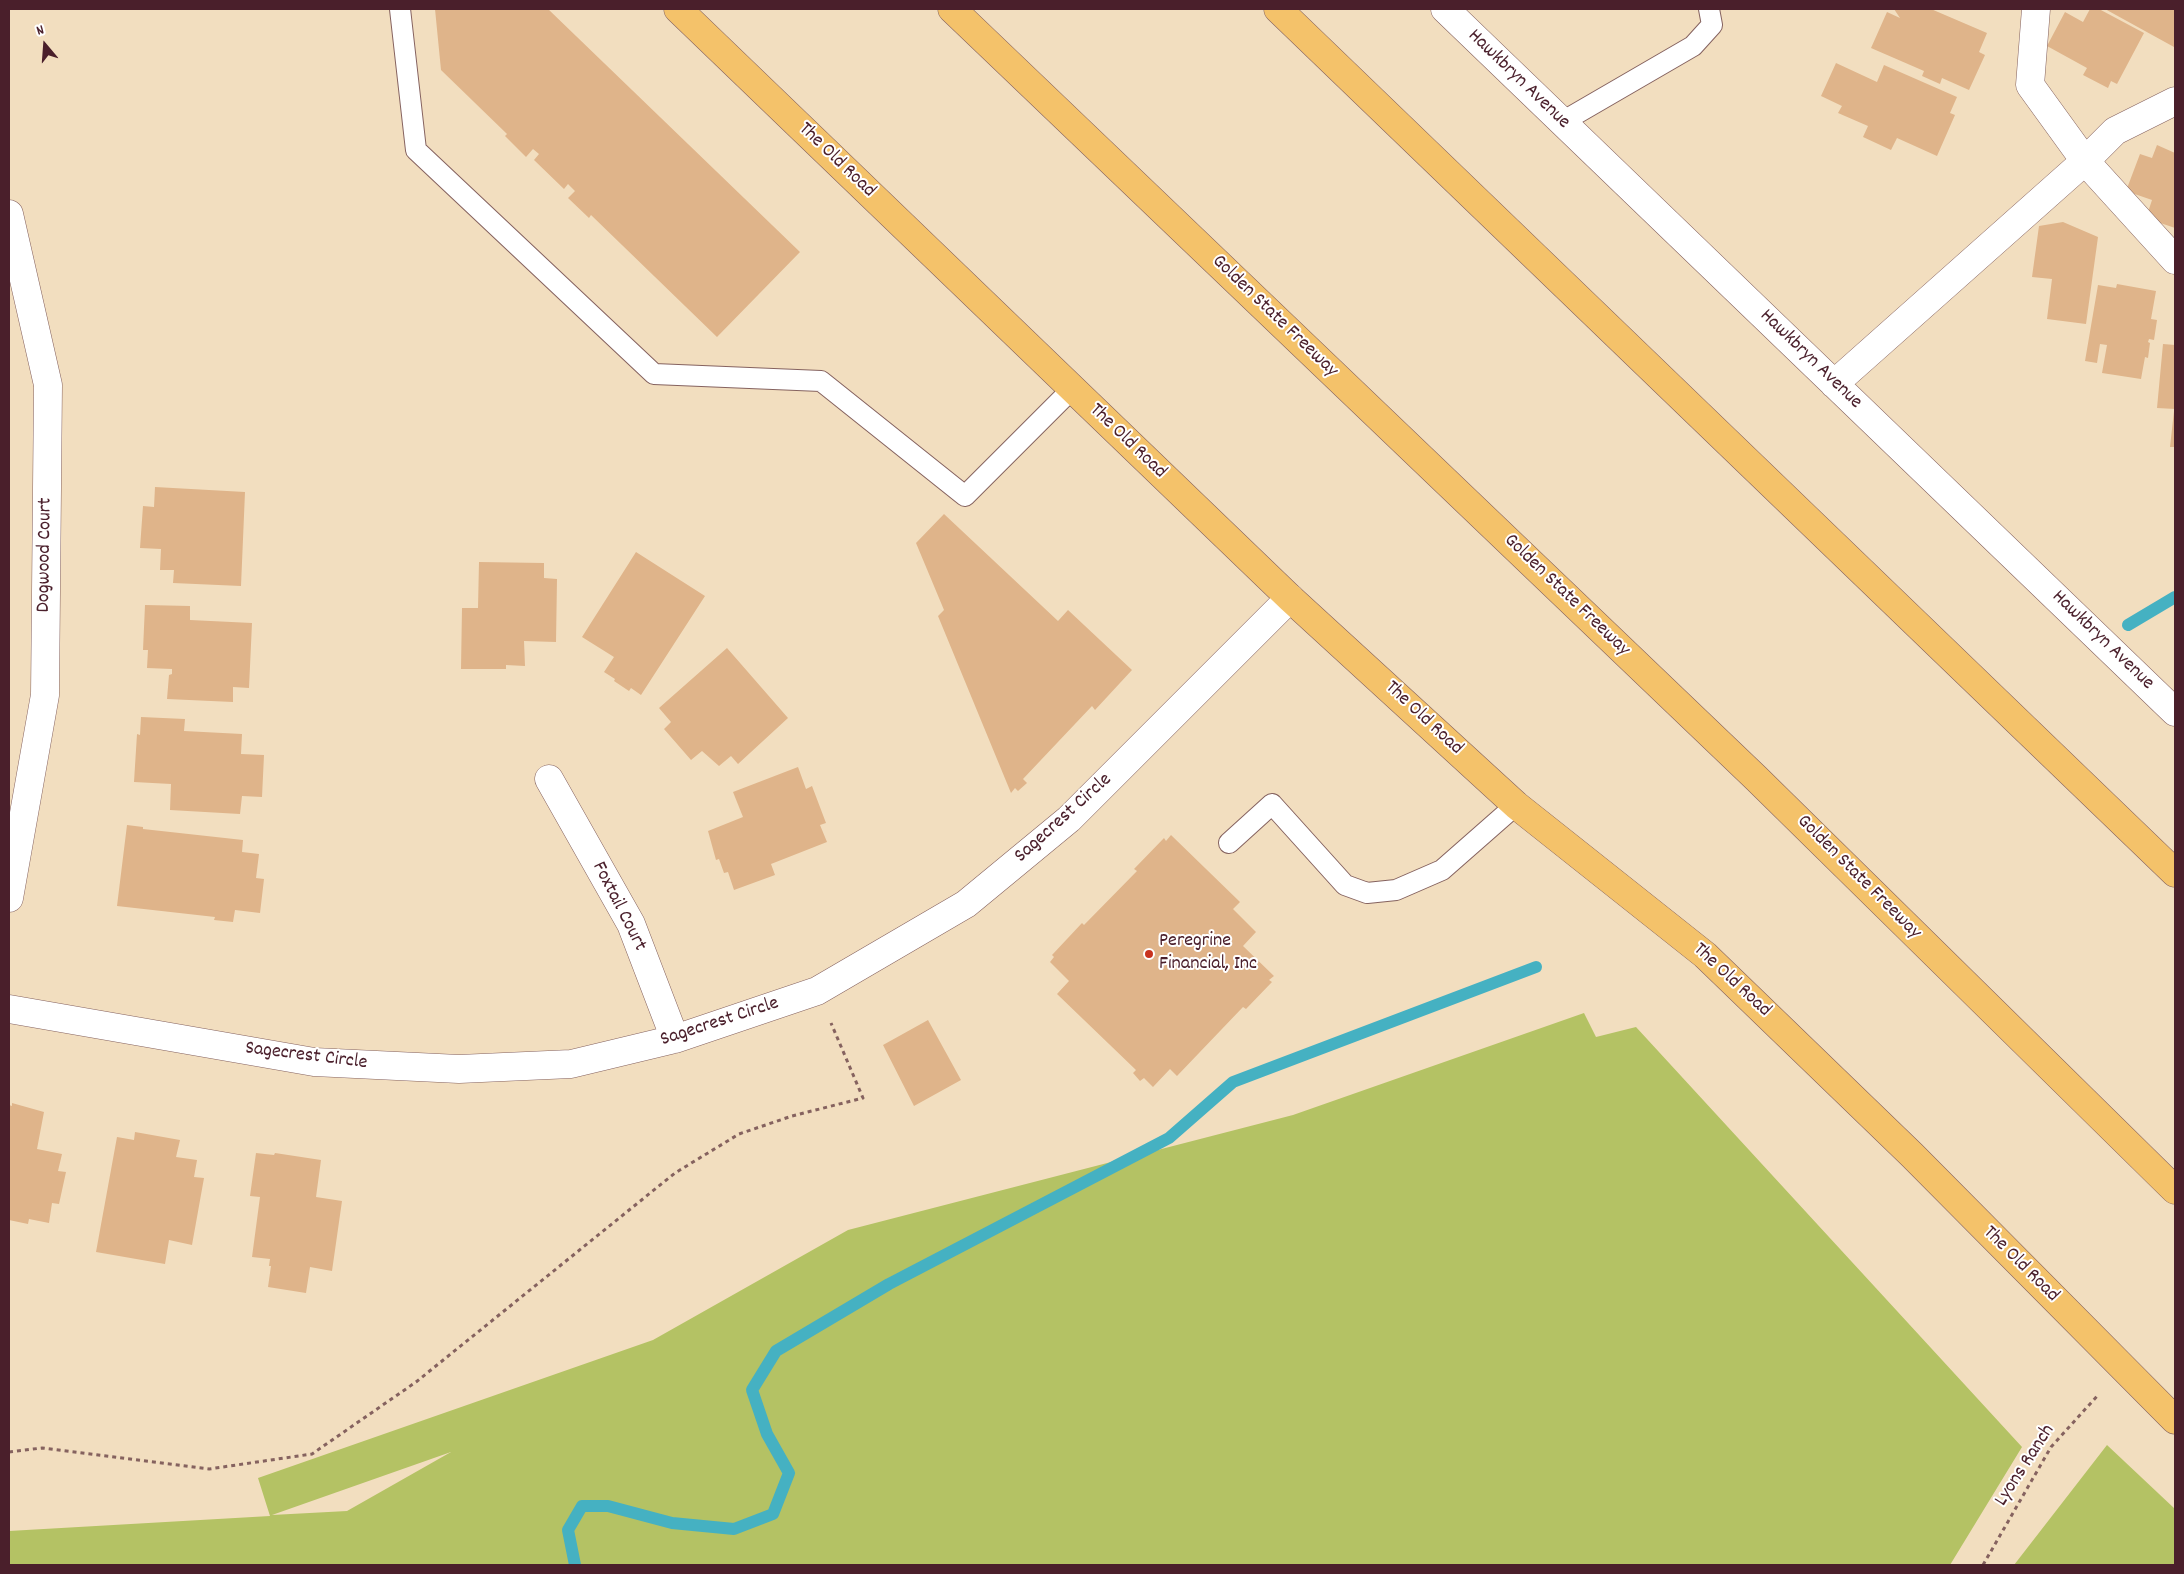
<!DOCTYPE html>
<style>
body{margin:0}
#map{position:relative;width:2184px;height:1574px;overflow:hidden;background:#f2debf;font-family:Dekko,sans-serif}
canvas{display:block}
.frame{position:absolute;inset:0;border:10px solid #4a1f2b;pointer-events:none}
.north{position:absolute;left:20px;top:20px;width:50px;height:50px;-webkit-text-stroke:4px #fff;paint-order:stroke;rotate:342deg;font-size:14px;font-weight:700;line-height:20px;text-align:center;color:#4a1f2b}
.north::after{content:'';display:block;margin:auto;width:18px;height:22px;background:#4a1f2b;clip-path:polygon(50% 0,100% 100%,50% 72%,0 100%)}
</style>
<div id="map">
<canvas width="2184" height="1574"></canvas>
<div class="frame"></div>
<div class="north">N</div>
</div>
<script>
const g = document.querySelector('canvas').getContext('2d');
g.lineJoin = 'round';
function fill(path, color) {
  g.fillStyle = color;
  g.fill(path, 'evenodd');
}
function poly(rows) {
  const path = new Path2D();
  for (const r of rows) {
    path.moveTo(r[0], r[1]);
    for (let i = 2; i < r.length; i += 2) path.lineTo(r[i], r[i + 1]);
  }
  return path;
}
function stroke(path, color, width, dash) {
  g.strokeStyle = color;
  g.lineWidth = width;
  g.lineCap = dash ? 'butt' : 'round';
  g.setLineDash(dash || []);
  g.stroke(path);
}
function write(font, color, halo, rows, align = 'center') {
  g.font = font + ' Dekko,sans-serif';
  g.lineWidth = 4;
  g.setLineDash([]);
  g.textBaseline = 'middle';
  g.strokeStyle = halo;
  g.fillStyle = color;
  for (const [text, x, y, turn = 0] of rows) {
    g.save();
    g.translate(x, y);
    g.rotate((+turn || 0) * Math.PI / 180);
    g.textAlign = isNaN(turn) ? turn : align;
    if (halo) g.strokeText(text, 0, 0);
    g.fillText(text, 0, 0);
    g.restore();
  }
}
fill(poly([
 [1584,1013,1596,1037,1636,1027,2022,1447,1950,1565,9,1565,9,1531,270,1516,258,1478,653,1340,848,1230,1293,1115],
 [451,1452,347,1511,272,1515],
 [2107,1445,2175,1509,2175,1565,2014,1565]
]), '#b4c264');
stroke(poly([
 [2128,625,2175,597],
 [575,1565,568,1530,582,1506,608,1506,672,1523,734,1529,773,1514,789,1473,767,1434,752,1390,776,1351,889,1284,1169,1138,1233,1082,1536,967]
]), '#45b1c2', 12);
fill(poly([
 [435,9,548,9,800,252,717,337,591,215,589,218,568,198,575,191,568,184,564,189,534,160,539,154,533,149,526,157,505,136,507,134,441,70],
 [1894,9,1931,9,1987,33,1979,52,1985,55,1969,90,1942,78,1940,84,1922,76,1924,71,1871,48,1887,12,1900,18],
 [2090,9,2099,9,2144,33,2117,84,2111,81,2108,88,2083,75,2087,68,2047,46,2065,12,2083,22],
 [2105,9,2175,9,2175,44,2174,47],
 [1836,63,1877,82,1884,65,1957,97,1950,113,1955,115,1937,156,1897,138,1891,150,1863,137,1868,126,1838,113,1842,106,1821,96],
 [2157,145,2175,153,2175,228,2146,218,2152,200,2126,191,2140,154,2152,158],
 [2063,222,2098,237,2086,324,2047,319,2052,279,2032,277,2039,226],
 [2117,284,2156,291,2151,319,2157,320,2154,340,2149,339,2148,342,2150,343,2148,358,2145,357,2141,379,2102,373,2107,345,2100,344,2097,363,2085,361,2098,285,2116,288],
 [2163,344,2175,345,2175,409,2157,408],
 [2174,411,2175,411,2175,447,2170,447],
 [155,487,245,492,241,586,173,583,174,570,160,570,161,549,140,548,143,506,154,507],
 [944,514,1058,621,1068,610,1132,670,1095,710,1092,706,1023,779,1027,783,1018,791,1015,788,1011,793,938,616,944,610,916,543],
 [636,552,705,596,641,695,631,688,629,691,614,681,615,679,604,672,614,657,582,637],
 [479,562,544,563,544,578,557,579,556,642,524,641,525,666,506,665,506,669,461,669,462,608,478,608],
 [145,605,190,606,190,620,252,623,249,688,233,687,233,702,167,699,169,675,172,674,172,669,147,668,148,650,143,650],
 [727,648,788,718,738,764,731,756,719,766,702,751,691,760,664,729,671,722,659,708],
 [141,717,185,719,184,731,242,734,241,754,264,755,262,797,242,796,240,814,170,810,171,784,134,782,137,734,140,735],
 [798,767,806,789,812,786,826,823,820,825,827,842,771,864,775,875,734,890,728,872,724,873,719,859,716,860,708,831,743,817,733,792],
 [127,825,143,827,143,829,243,840,242,852,259,854,256,878,264,879,260,913,235,910,233,922,214,920,215,917,117,906],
 [1171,835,1240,902,1233,909,1256,932,1243,946,1274,976,1269,980,1272,982,1246,1009,1243,1007,1177,1076,1170,1069,1153,1087,1144,1078,1140,1081,1133,1073,1136,1070,1057,994,1069,981,1050,962,1054,957,1052,955,1082,923,1084,925,1137,871,1134,869,1164,838,1166,841],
 [928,1020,961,1080,914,1106,883,1045],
 [12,1103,44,1112,37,1149,62,1154,58,1171,66,1172,59,1204,52,1203,49,1223,29,1219,28,1224,9,1220,9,1105,12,1106],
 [135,1132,180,1140,176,1157,197,1160,194,1177,204,1178,192,1245,169,1240,165,1264,96,1252,117,1137,134,1140],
 [256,1153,274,1155,275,1153,321,1160,316,1197,342,1201,332,1271,310,1267,306,1293,268,1287,271,1266,269,1266,270,1259,252,1257,260,1197,250,1196]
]), '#dfb48a');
const lane = poly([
 [400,9,416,150,654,374,821,381,965,496,1072,389],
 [1562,122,1693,46,1712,25,1709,9],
 [1229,843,1272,804,1345,885,1367,893,1396,890,1442,870,1516,805]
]);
const street = poly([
 [1445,9,2175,712],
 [2036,9,2030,85,2085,161,2175,260],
 [9,214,48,385,45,695,9,898],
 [1834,384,2085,161,2115,131,2175,101],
 [549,779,631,924,675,1039],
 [9,1009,314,1062,459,1069,571,1064,675,1039,817,991,966,904,1069,819,1290,598]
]);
const primary = poly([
 [678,9,1290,598,1516,805,1705,955,1912,1155,2175,1420]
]);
const highway = poly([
 [952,9,1756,778,2175,1190],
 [1278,9,2175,873]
]);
stroke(lane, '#85625f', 22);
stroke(street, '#85625f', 29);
stroke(primary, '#85625f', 29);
stroke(highway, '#85625f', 29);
stroke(poly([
 [9,1452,42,1448,209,1469,312,1454,416,1382,675,1173,739,1134,792,1116,863,1098,831,1023],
 [1983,1565,2051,1447,2099,1394]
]), '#85625f', 3, [4, 4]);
stroke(lane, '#fff', 20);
stroke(street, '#fff', 28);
stroke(primary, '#f4c26a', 28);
stroke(highway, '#f4c26a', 28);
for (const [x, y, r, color] of [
 [1149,954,5,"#c8321e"]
]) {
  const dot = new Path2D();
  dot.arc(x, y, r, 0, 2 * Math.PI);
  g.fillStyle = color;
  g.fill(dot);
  stroke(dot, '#fff', 2);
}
write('20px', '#4a1f2b', '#fff', [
 ["Hawkbryn Avenue",1518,80,44],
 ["The Old Road",836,161,44],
 ["Golden State Freeway",1274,317,44],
 ["Hawkbryn Avenue",1810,360,44],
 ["The Old Road",1127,442,44],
 ["Dogwood Court",46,555,-89],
 ["Golden State Freeway",1566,596,44],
 ["Hawkbryn Avenue",2102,641,44],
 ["The Old Road",1423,719,43],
 ["Sagecrest Circle",1064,819,-42],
 ["Golden State Freeway",1858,878,45],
 ["Foxtail Court",618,907,63],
 ["The Old Road",1731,981,43],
 ["Sagecrest Circle",720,1023,-18],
 ["Sagecrest Circle",306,1057,7],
 ["The Old Road",2020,1265,45],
 ["Lyons Ranch",2026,1466,-57]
]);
write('20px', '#4a1f2b', '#fff', [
 ["Peregrine",1159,942],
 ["Financial, Inc",1159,965]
], 'left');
</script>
